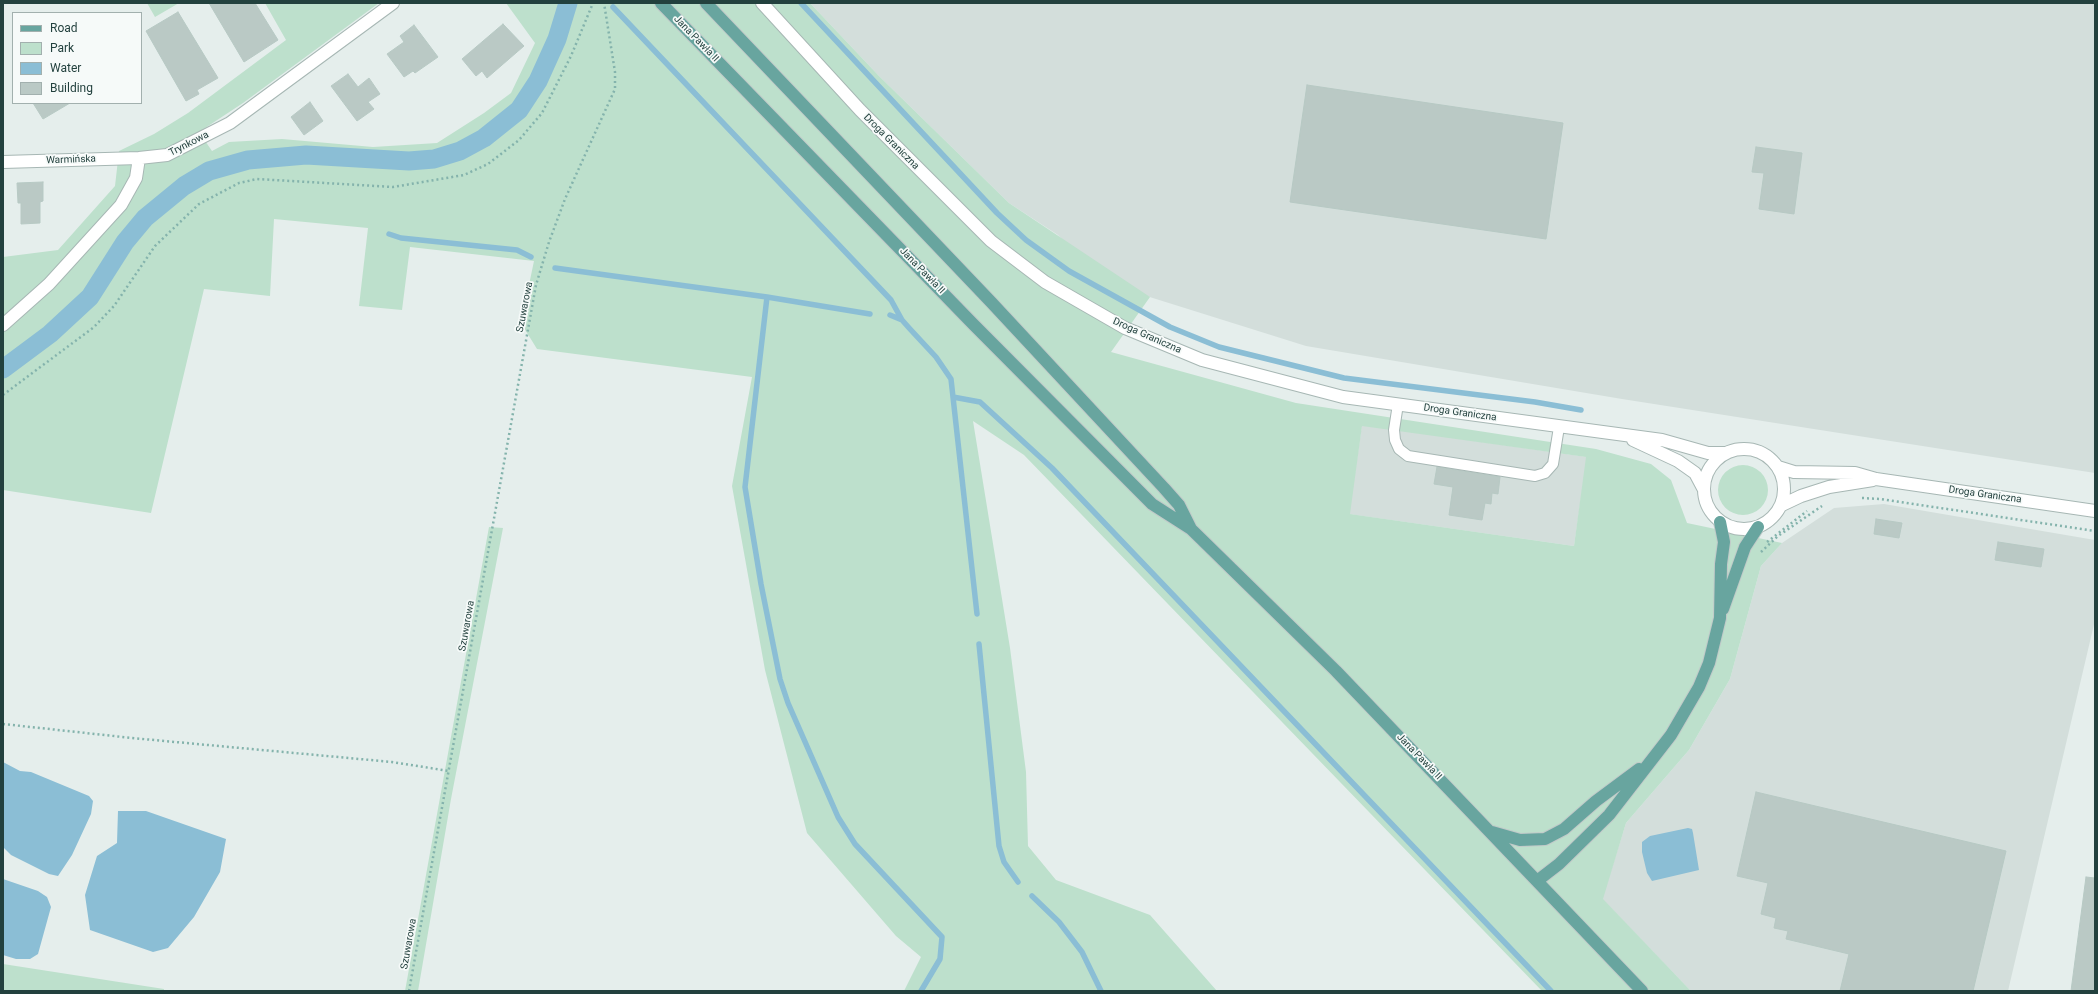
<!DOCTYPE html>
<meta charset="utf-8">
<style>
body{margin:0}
#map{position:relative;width:2098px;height:994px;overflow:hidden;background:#e5eeec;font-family:Roboto,sans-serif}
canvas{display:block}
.frame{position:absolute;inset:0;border:4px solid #23413e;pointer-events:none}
.legend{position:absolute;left:12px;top:12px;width:130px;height:92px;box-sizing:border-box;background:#f6faf9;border:1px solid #a2b0ae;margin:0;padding:5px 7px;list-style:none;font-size:12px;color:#23413e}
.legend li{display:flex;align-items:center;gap:8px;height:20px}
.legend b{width:20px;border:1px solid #a2b0ae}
</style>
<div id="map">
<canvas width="2098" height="994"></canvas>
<div class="frame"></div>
<ul class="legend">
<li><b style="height:5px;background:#68a59f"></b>Road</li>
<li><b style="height:11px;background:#bde0cc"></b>Park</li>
<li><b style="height:11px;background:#8bbed5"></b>Water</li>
<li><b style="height:11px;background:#bac9c5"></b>Building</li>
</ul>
</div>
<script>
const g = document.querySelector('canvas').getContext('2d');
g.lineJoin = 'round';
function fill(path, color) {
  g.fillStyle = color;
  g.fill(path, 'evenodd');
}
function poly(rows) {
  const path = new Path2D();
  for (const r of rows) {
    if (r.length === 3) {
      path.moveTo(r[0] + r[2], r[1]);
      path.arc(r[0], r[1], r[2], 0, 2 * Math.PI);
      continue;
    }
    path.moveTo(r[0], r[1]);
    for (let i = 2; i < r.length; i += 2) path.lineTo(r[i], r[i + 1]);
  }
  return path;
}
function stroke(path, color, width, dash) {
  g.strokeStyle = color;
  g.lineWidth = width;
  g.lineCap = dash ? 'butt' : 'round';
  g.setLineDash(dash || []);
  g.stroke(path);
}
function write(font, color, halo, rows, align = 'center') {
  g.font = font + ' Roboto,sans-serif';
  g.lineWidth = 3.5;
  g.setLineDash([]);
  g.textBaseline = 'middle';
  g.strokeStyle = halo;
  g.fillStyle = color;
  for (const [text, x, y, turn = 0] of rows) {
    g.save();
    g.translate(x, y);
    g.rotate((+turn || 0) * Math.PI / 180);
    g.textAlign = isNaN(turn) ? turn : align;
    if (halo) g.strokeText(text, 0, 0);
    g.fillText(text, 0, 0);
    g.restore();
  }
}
fill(poly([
 [810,3,2095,3,2095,473,1622,399,1306,346,1105,283,1058,235,1009,203,879,76],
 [1362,425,1587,457,1574,546,1349,514],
 [1884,504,2095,540,2095,620,2008,991,1691,991,1602,899,1626,823,1689,750,1730,679,1761,566,1782,543,1834,508]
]), '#d3dedb');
fill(poly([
 [147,3,179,3,155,17],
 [265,3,379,3,243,103,199,132,212,151,229,142,282,139,373,147,437,143,484,113,511,93,535,43,506,3,810,3,879,76,1009,203,1150,297,1111,352,1296,403,1596,449,1651,464,1671,480,1687,523,1782,543,1761,566,1730,679,1689,750,1626,823,1603,899,1691,991,1542,991,1024,455,973,421,1010,648,1026,772,1028,846,1056,880,1150,915,1217,991,904,991,921,957,896,936,807,833,765,670,732,486,752,377,537,349,521,323,534,261,410,247,402,310,359,306,368,228,274,219,270,296,204,289,151,513,3,490,3,257,58,250,115,186,119,151,154,134,188,113,286,40],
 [1362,426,1586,457,1574,546,1350,514],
 [1743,490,25],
 [489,527,503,528,451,799,418,991,405,991],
 [3,964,164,989,164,991,3,991]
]), '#bde0cc');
fill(poly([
 [3,762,20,771,31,772,89,796,93,801,91,814,72,855,58,876,49,874,11,855,3,847],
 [118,811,146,811,226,839,220,872,194,917,168,948,153,952,90,930,85,895,97,856,117,843],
 [1688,828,1692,829,1693,833,1699,870,1652,881,1647,873,1642,852,1642,842,1650,836],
 [3,879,38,891,47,897,51,907,38,954,30,959,16,959,3,955]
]), '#8bbed5');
stroke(poly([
 [801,3,997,213,1026,240,1069,271,1170,327,1219,347,1344,378,1535,402,1581,410],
 [613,7,891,300,902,320],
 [389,234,401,238,517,250,531,257],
 [555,268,767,297,745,487,761,584,780,679,788,703,838,817,855,844,942,937,940,959,921,991],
 [767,297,870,314],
 [890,315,902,320,910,329,936,357,951,379,977,614],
 [953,397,980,402,1052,468,1551,991],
 [979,644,999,846,1004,862,1018,882],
 [1032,896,1059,922,1082,952,1101,991]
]), '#8bbed5', 5.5);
stroke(poly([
 [3,369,50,334,90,297,125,242,145,218,184,186,209,171,248,160,306,155,409,161,434,159,460,151,484,138,519,110,538,81,557,39,568,3]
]), '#8bbed5', 19);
const building = poly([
 [209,3,255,3,278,40,244,62,209,3],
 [178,12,218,78,197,90,199,94,186,101,146,31,178,12],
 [503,24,524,46,487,78,482,71,476,76,462,59,503,24],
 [414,25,438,57,415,73,413,71,404,77,387,54,404,42,400,36,414,25],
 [348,74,358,87,369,78,380,94,368,102,374,109,357,121,331,86,348,74],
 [1307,85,1563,123,1546,239,1290,202,1307,85],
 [310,102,323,121,304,135,291,117,310,102],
 [33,103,70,103,43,119,33,103],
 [1756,147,1802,153,1794,214,1759,209,1764,173,1752,172,1756,147],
 [43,182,43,201,40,202,40,223,21,224,21,203,18,203,17,183,43,182],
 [1437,467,1500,477,1498,494,1492,493,1491,504,1485,503,1482,520,1449,515,1453,487,1434,484,1437,467],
 [1876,519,1902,523,1899,538,1874,534,1876,519],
 [1998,542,2044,549,2041,567,1995,560,1998,542],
 [1756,792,2006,851,1973,991,1840,991,1849,954,1786,939,1788,931,1774,928,1776,918,1761,914,1768,883,1737,876,1756,792],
 [2086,877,2095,878,2095,991,2071,991,2086,877]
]);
fill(building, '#bac9c5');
stroke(building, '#b7c9c4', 1);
const lane = poly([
 [1398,404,1394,430,1395,440,1399,449,1408,456,1535,476,1545,473,1553,464,1559,427]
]);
const street = poly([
 [762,3,860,110,991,241,1045,282,1125,328,1202,360,1343,397,1662,440,1708,453,1724,453],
 [3,162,139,158,167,155,230,123,393,3],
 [3,325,49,284,121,205,136,178,139,158],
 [1633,440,1678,461,1695,473,1703,488],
 [1744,489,40],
 [1778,467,1794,472,1855,473,1876,479,2095,511],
 [1782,505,1801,496,1829,487,1873,480]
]);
const primary = poly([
 [661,3,974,325,1152,504,1191,529,1336,671,1642,991],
 [706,3,991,302,1164,488,1179,505,1191,529],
 [1723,609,1745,547,1758,527],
 [1492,832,1520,840,1545,839,1564,829,1596,801,1639,769],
 [1537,881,1559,864,1609,815,1671,735,1699,687,1709,663,1720,618,1721,564,1724,542,1720,522]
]);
stroke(lane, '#a7b7b4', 12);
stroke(street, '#a7b7b4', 14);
stroke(primary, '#c1cac9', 14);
stroke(poly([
 [3,395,94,327,114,306,155,246,199,204,239,183,257,179,393,187,464,175,488,164,519,140,542,113,571,56,593,3],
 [1862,498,1880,499,2095,531],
 [1767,542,1807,511],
 [1761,552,1778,536,1822,506],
 [3,724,132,738,392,762,449,771],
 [409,991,536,285,549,242,565,199,615,89,615,72,604,3]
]), '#84b3ac', 2.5, [2, 3]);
stroke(lane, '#fff', 10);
stroke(street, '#fff', 12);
stroke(primary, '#68a59f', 12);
write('10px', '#23413e', '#f6faf9', [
 ["Jana Pawła II",696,39,46],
 ["Droga Graniczna",891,142,45],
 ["Trynkowa",189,144,-27],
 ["Warmińska",71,160,-2],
 ["Jana Pawła II",922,271,46],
 ["Szuwarowa",525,307,-79],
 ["Droga Graniczna",1147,336,24],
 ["Droga Graniczna",1460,413,8],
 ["Droga Graniczna",1985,495,8],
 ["Szuwarowa",467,626,-80],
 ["Jana Pawła II",1419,757,46],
 ["Szuwarowa",409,944,-80]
]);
</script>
